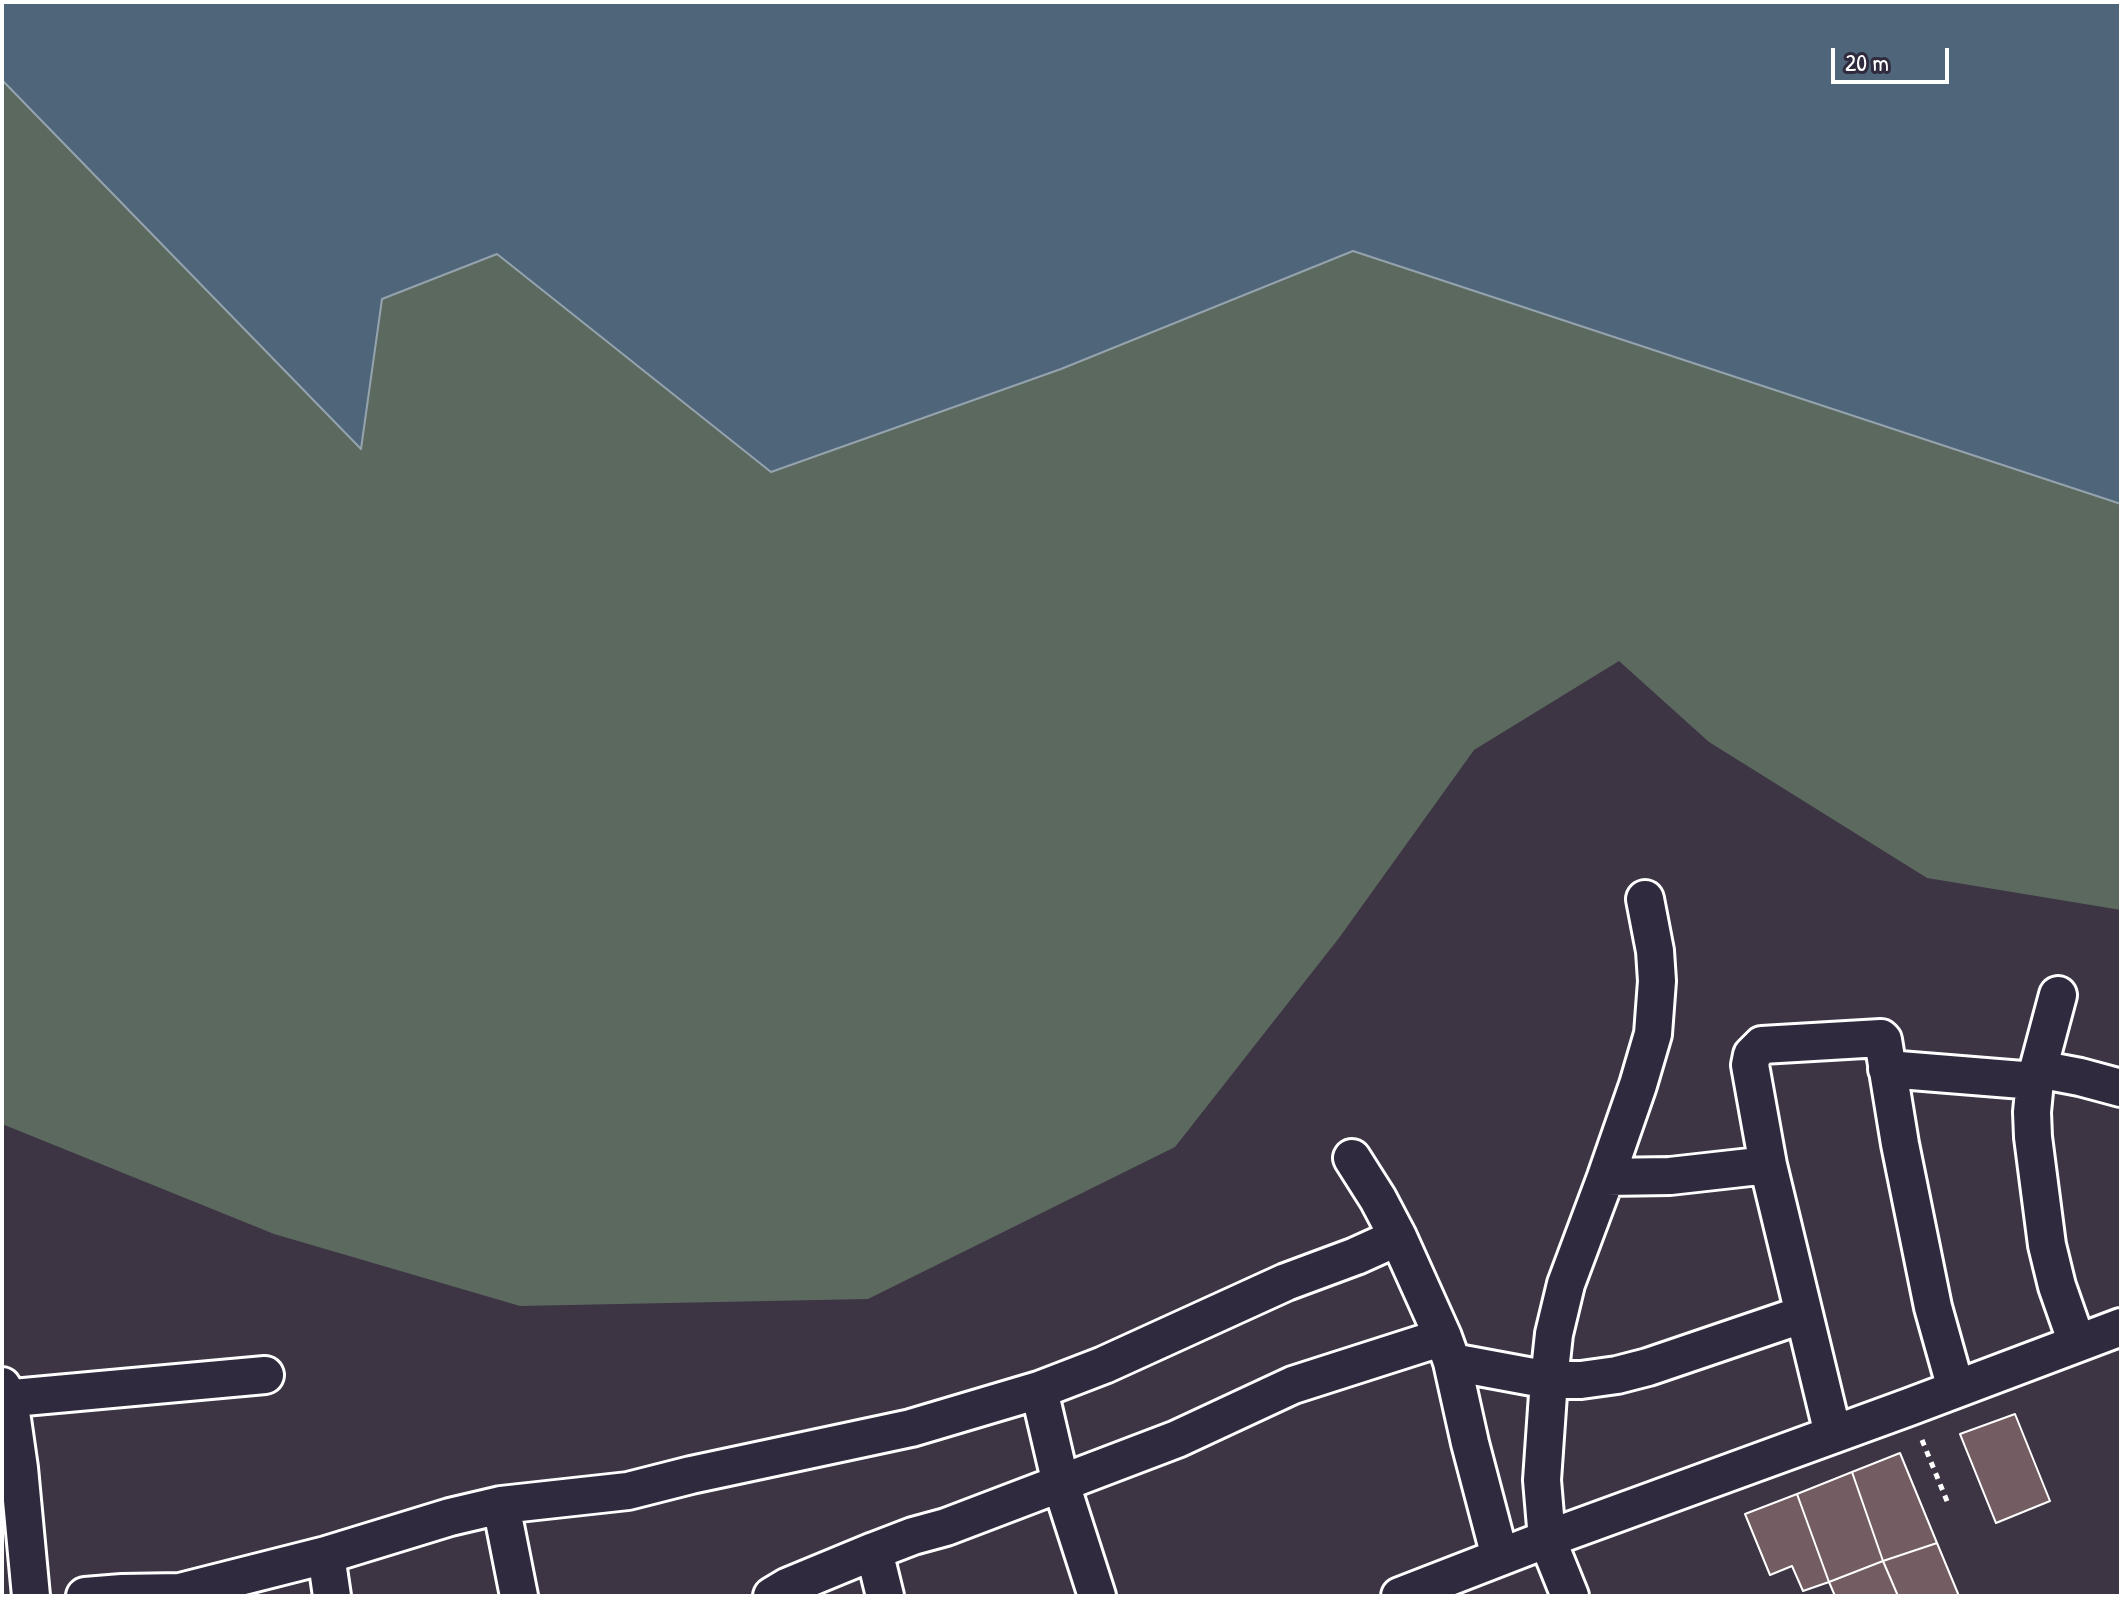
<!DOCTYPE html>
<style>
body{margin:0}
#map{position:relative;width:2123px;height:1598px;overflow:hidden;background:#3d3444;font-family:"Patrick Hand",sans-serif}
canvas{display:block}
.frame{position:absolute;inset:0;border:4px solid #fff;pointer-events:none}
.scale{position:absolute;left:1831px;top:48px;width:118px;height:36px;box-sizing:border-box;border:4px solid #fff;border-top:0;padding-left:10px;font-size:24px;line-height:28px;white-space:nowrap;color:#fff;-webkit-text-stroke:6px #2f2a3d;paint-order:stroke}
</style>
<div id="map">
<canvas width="2123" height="1598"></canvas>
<div class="frame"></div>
<div class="scale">20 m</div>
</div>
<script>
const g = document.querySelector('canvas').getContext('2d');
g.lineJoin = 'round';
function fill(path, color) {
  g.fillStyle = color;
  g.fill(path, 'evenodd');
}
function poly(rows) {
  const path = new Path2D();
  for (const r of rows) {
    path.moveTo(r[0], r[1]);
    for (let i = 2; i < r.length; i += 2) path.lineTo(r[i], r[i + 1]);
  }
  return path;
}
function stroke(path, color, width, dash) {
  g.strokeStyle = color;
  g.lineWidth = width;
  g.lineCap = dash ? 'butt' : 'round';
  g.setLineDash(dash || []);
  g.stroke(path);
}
fill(poly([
 [2,80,360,448,382,299,497,254,771,472,1061,369,1353,251,2121,504,2121,910,1927,878,1709,742,1619,661,1474,750,1339,938,1175,1147,868,1299,520,1306,274,1234,2,1124]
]), '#5c695e');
const water = poly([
 [2,2,2121,2,2121,504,1353,251,1061,369,771,472,497,254,382,299,361,449,2,80,2,2]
]);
fill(water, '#4f667a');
stroke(water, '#95a3af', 2);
const building = poly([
 [2015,1414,2050,1501,1996,1523,1960,1434,2015,1414],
 [1900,1453,1937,1543,1883,1561,1852,1472,1900,1453],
 [1852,1472,1883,1561,1829,1582,1797,1494,1852,1472],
 [1797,1494,1829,1582,1803,1591,1792,1566,1770,1575,1745,1514,1797,1494],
 [1937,1543,1959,1596,1898,1596,1883,1561,1937,1543],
 [1883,1561,1898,1596,1835,1596,1829,1582,1883,1561]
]);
fill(building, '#745d62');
stroke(building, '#fff', 2);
const street = poly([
 [2058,995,2035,1081,2032,1112,2033,1137,2047,1245,2057,1286,2077,1343],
 [1887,1069,2035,1081],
 [2038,1069,2080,1077,2121,1088],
 [1352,1158,1378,1199,1398,1237,1443,1337,1452,1362,1470,1443,1500,1557],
 [1606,1177,1670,1176,1768,1165],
 [1452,1362,1549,1380,1581,1380,1617,1375,1648,1367,1804,1314],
 [2,1386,9,1398,19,1468,31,1596],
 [1039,1390,1061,1484,1097,1596],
 [2,1399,265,1375],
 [1833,1434,1768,1165,1750,1065,1752,1055,1762,1045,1881,1038,1883,1040,1900,1144,1933,1307,1956,1389],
 [501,1505,519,1596],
 [874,1551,885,1596],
 [326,1555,332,1596],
 [85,1596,122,1593,180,1592,326,1555,450,1517,501,1505,628,1491,691,1475,911,1428,1039,1390,1104,1365,1286,1282,1356,1256,1398,1237],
 [772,1596,787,1587,874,1551,913,1536,946,1527,1177,1439,1293,1385,1443,1337],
 [1400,1596,1547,1539,1909,1407,2121,1327],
 [1570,1596,1547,1539,1542,1480,1549,1380,1554,1334,1566,1284,1606,1177,1638,1085,1653,1034,1657,981,1655,951,1645,899]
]);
stroke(street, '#fff', 42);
stroke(poly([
 [1922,1440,1949,1506]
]), '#fff', 5, [6, 6]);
stroke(street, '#2f2a3d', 36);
</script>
